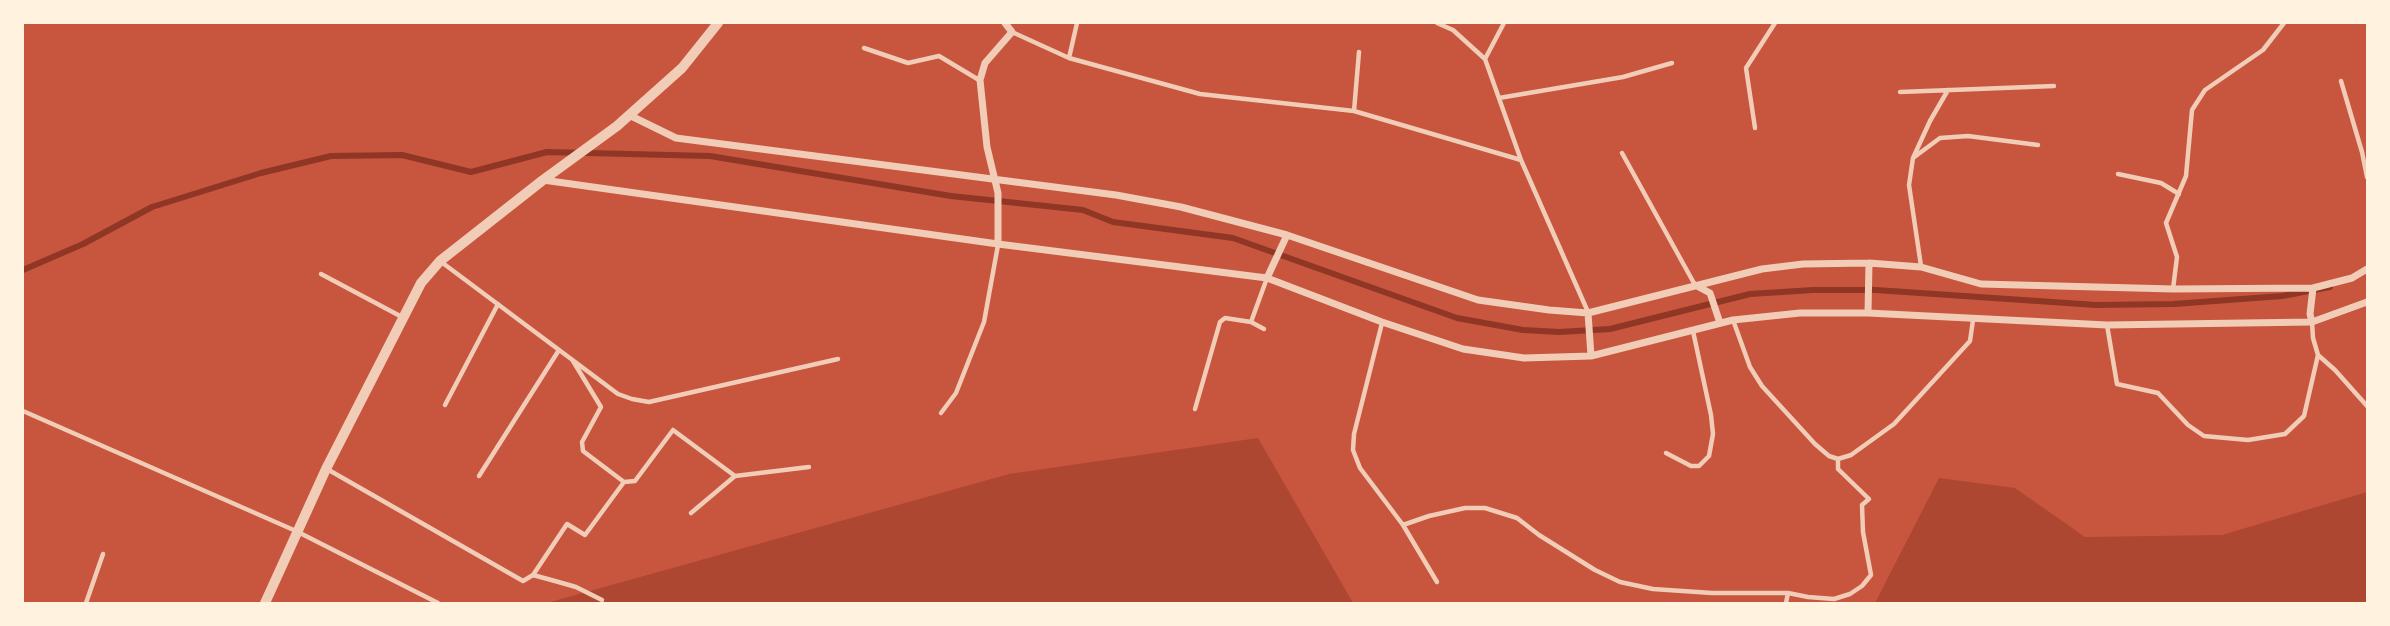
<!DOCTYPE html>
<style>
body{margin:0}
#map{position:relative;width:2390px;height:626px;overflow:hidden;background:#c8553d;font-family:Poppins,sans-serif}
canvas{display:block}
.frame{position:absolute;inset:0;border:24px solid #fff3e0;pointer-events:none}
</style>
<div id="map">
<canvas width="2390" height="626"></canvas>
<div class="frame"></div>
</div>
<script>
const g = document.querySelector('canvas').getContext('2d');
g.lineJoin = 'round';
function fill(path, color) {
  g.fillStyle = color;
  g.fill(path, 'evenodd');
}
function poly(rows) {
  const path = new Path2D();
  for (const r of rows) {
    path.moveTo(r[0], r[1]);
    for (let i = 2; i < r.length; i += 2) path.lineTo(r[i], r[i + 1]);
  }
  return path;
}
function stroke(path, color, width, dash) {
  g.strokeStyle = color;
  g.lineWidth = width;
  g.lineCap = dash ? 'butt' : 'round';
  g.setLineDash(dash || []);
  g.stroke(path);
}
fill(poly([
 [1258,438,1353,603,547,603,1009,474],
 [1939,478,2015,488,2085,537,2222,535,2367,492,2367,603,1875,603]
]), '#ae4732');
stroke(poly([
 [23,270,83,244,152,207,261,173,331,156,402,155,471,172,547,152,710,156,951,196,1083,210,1113,222,1233,238,1457,318,1523,330,1559,332,1610,329,1750,294,1813,290,1876,290,2096,305,2174,304,2282,296,2330,287]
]), '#8f3625', 6);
stroke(poly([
 [1437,23,1453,30,1485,59,1521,160,1588,312],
 [1012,32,1069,58,1200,94,1354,111,1521,160],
 [864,48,908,63,939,56,979,80],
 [1069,58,1077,23],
 [1485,59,1504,23],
 [2341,81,2362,152,2367,177],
 [1900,92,2054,86],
 [1499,98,1623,77,1672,63],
 [1354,111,1359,52],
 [1755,128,1746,68,1775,23],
 [1622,153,1695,285],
 [1913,158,1940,138,1968,136,2038,145],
 [2118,174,2161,183,2179,194],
 [440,261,618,394,632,399,649,402,838,359],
 [1921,266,1909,185,1913,158,1930,121,1948,90],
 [321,274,402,317],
 [2173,289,2177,257,2166,223,2186,176,2192,110,2205,90,2263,50,2284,23],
 [1733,320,1750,367,1762,386,1815,444,1829,456,1838,459,1851,455,1894,424,1970,341,1973,320],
 [1251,322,1267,278],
 [2312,322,2313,338,2318,355,2335,370,2367,406],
 [1382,323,1354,434,1353,450,1360,468,1403,525,1437,582],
 [2107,325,2117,384,2158,393,2188,425,2204,436,2248,440,2285,434,2304,416,2318,355],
 [445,405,498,304],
 [1195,409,1220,322,1225,318,1251,322,1264,329],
 [23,411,296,531,438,603],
 [941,413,956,393,984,322,998,245],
 [1666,453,1691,466,1699,466,1709,456,1713,434,1711,415,1693,331],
 [327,469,523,581,533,575,555,581,576,587,602,600],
 [479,476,559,350],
 [624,482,635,481,673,430,735,476,809,467],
 [691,513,735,476],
 [1403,525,1429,516,1465,508,1485,508,1517,518,1539,535,1595,570,1620,582,1653,589,1712,593,1788,593,1808,597,1834,599,1850,594,1862,586,1871,575,1863,532,1862,505,1869,499,1838,469,1838,459],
 [533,575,567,524,585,535,624,482,583,451,582,442,601,407,573,361],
 [86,603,103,554],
 [1786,603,1788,593]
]), '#f1ccb7', 4.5);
stroke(poly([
 [629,115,676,138,1116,195,1181,207,1287,235,1478,300,1549,310,1588,313,1762,269,1803,264,1869,263,1921,267,1981,284,2173,289,2313,288,2352,278,2367,269],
 [543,180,998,244,1267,278,1382,322,1463,349,1524,358,1591,356,1733,320,1800,313,1868,313,2107,325,2312,322,2367,302],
 [998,244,998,193,987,147,980,80,985,63,1012,32,1005,23],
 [1267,278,1287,235],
 [1695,285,1710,293,1720,323],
 [1588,313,1591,356],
 [1868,313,1869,263],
 [2312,322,2310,314,2313,288]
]), '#f1ccb7', 7);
stroke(poly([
 [265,603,326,469,421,283,440,261,543,180,617,126,682,68,718,23]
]), '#f1ccb7', 10);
</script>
